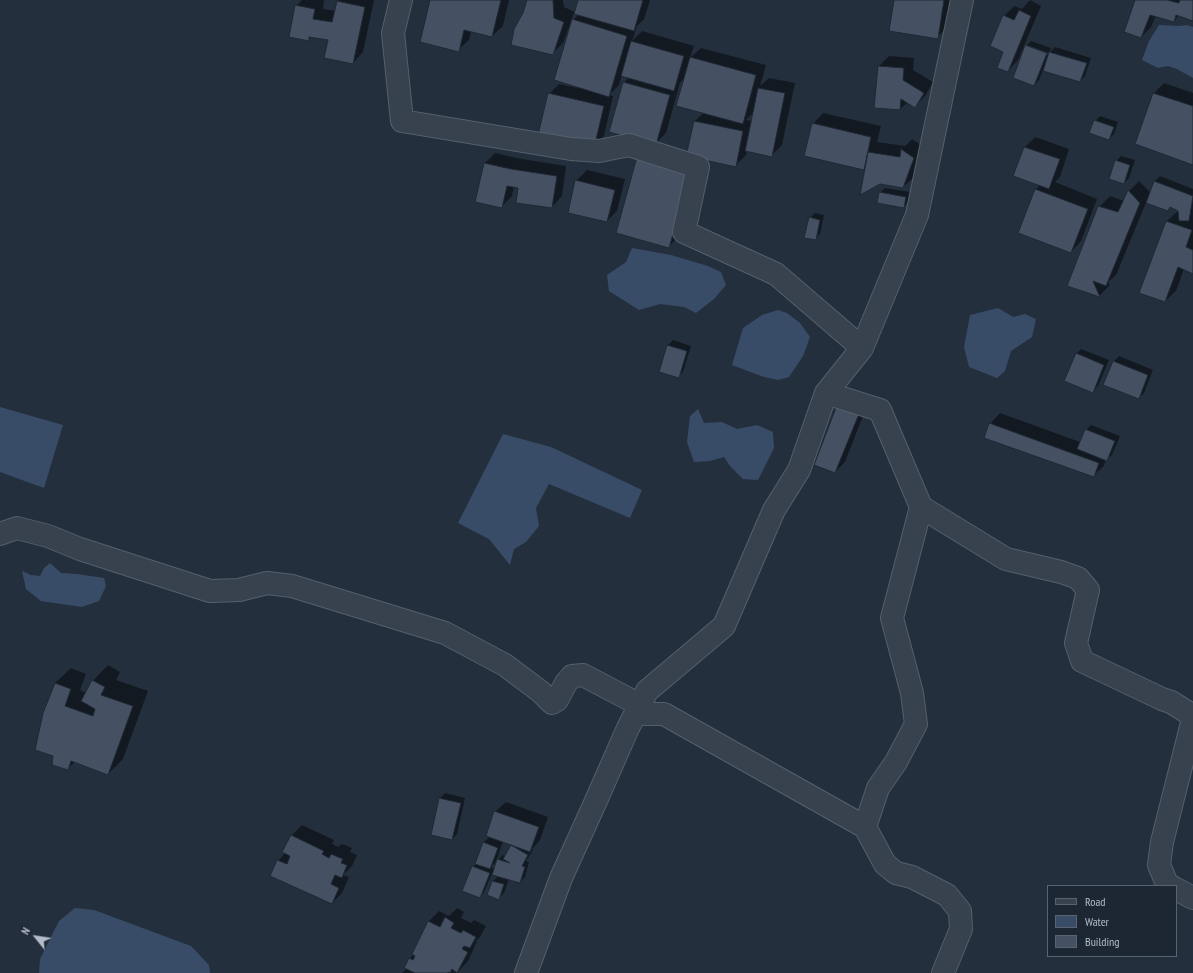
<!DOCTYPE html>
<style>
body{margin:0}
#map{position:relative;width:1193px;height:973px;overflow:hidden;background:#242f3e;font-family:"PT Sans Narrow",sans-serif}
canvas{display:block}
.legend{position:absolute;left:1047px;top:885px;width:130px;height:72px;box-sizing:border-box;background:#1d2633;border:1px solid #59626f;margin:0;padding:5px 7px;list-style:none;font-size:12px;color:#b4bcc9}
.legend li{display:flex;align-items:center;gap:8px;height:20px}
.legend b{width:20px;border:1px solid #59626f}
.north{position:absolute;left:16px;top:917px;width:40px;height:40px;-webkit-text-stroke:3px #1d2633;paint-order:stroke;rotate:300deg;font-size:11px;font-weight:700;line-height:16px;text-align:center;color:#b4bcc9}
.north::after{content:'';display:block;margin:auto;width:14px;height:18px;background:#b4bcc9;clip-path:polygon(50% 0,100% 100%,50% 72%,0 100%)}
</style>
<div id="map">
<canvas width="1193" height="973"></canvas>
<ul class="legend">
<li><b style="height:5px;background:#38414e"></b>Road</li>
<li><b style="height:11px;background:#394c67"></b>Water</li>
<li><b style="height:11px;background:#455162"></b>Building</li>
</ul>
<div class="north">N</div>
</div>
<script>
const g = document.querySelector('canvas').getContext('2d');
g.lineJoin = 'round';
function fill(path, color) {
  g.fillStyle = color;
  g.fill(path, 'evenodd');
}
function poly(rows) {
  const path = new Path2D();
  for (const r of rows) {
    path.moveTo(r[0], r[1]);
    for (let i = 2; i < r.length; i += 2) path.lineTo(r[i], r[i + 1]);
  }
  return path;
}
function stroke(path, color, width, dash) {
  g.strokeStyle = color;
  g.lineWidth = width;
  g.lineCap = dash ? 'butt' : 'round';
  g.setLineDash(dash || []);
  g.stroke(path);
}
fill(poly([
 [1159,25,1179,26,1187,25,1193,27,1193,78,1177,69,1168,66,1158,68,1142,60,1149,41],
 [632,248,671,255,708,266,721,272,726,285,714,299,696,313,684,307,660,304,639,310,609,291,607,275,626,262],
 [998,308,1013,317,1025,314,1036,319,1032,337,1011,351,1005,371,997,378,969,367,964,347,970,315],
 [778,310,787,313,800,323,810,337,803,356,789,377,778,380,764,377,732,365,743,328,762,315],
 [0,407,63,425,44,488,0,472],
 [698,409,704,423,722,422,737,429,757,425,773,432,774,448,758,480,743,479,730,466,724,457,710,461,694,462,687,442,690,416],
 [503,434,551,447,642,490,630,518,549,484,536,508,539,526,526,542,514,549,510,565,489,539,458,523],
 [50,563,61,573,77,574,104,578,106,586,99,601,82,607,41,601,26,589,22,571,31,575,40,576,44,568],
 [75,908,94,910,191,946,209,965,210,973,39,973,40,959,59,921]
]), '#394c67');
fill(poly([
 [302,0,324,0,323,9,336,11,339,0,374,0,363,52,353,63,329,39,312,36,308,40,296,6],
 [431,0,509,0,503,26,492,36,471,31,469,40,458,50],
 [528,0,563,0,564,7,575,12,579,0,650,0,644,19,637,26,632,41,642,31,694,46,690,58,701,48,766,65,760,86,769,78,795,83,782,145,772,155,747,151,746,155,735,166,691,156,680,236,669,246,694,122,704,112,685,78,680,83,666,133,656,143,624,83,629,77,622,75,619,85,609,95,613,96,604,136,593,147,549,94,559,84,577,88,573,20,579,14,574,13,563,43,552,54,524,13],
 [754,112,752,121,746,120],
 [895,0,952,0,948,27,937,37],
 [1030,0,1041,6,1018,60,1008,71,1004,51,1004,16,1014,6,1022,9],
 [1136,0,1193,0,1193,20,1179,15,1174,21,1156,15,1151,27,1141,37],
 [1031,41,1051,48,1049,53,1027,45,1027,47,1051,56,1049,53,1055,47,1091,58,1085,76,1080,81,1043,70,1039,80,1034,85,1024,48],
 [889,56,914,58,913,70,933,82,925,96,915,106,908,102,900,109,879,66],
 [1164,83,1193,93,1193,164,1136,144,1154,93],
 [823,113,881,126,877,142,905,146,912,139,924,147,914,177,903,187,880,183,866,166,863,169,813,124],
 [1100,116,1118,122,1114,134,1109,139,1095,121],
 [1035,137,1069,149,1060,177,1055,182,1097,199,1081,241,1071,252,1036,189,1041,184,1024,148],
 [495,153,522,159,566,166,562,196,552,207,519,187,514,186,512,196,502,206,476,201,485,163],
 [1121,156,1135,160,1129,178,1124,183,1116,161],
 [587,170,625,179,617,211,607,221,576,181],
 [1160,176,1193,189,1193,273,1184,269,1176,291,1165,301,1167,221,1179,210,1171,206,1168,210,1148,198,1116,275,1108,282,1110,285,1100,295,1069,286,1099,207,1110,196,1124,201,1129,191,1139,181,1151,193,1155,181],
 [885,188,910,192,908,202,903,207,880,193],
 [815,213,824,215,820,234,815,239,810,218],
 [673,340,691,346,683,372,678,377,668,345],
 [1081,349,1109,360,1098,386,1093,391,1076,354],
 [1119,356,1153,370,1144,393,1139,398,1114,361],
 [848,396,868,403,845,462,835,472],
 [1000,413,1080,442,1086,430,1091,425,1120,436,1112,455,1106,459,1104,466,1093,476,990,424],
 [108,665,120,672,116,680,148,691,123,759,108,774,75,762,68,768,55,683,71,668,86,674,80,690,86,693,93,681],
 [445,793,465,798,457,834,452,839,440,798],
 [506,802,548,817,540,840,532,849,533,850,526,861,529,862,525,877,520,882,509,879,504,893,499,898,489,895,493,881,498,876,492,874,484,892,479,897,473,867,476,864,484,842,490,836,495,812],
 [503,841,513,845,506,856,503,855,496,862],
 [497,861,495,869,491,867],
 [302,825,334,840,332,844,338,847,342,844,352,848,350,852,357,855,352,866,343,875,349,877,342,893,332,903,278,861,286,852,284,851,292,835],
 [457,908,464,912,461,918,471,923,474,920,486,926,480,937,476,941,477,941,468,961,457,973,402,973,407,968,409,959,414,954,413,953,429,921,439,911,449,916]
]), '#0007');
const building = poly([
 [430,0,501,0,492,37,464,30,459,52,420,42,430,0],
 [527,0,553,0,554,18,564,22,553,55,511,45,514,29,523,13,527,0],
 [578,0,643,0,634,31,574,14,578,0],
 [894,0,944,0,938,39,889,31,894,0],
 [1135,0,1167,0,1179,3,1180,0,1193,0,1193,21,1176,15,1174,22,1150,15,1141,38,1124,32,1135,0],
 [337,1,365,7,353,64,324,58,328,40,309,37,309,41,289,37,295,5,315,9,313,19,332,22,337,1],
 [1019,10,1031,16,1008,72,997,68,1003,52,990,46,1003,15,1014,20,1019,10],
 [572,19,627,36,609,97,554,80,572,19],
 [631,41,684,56,674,91,621,76,631,41],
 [1025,45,1047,53,1034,86,1013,78,1025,45],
 [1049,52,1087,63,1080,82,1043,71,1049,52],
 [690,57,756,75,743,124,676,106,690,57],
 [878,66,904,68,903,80,924,93,915,108,901,99,900,110,874,108,878,66],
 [623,82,670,95,656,145,609,132,623,82],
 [758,88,785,93,772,157,745,151,758,88],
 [548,93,604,106,594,148,538,135,548,93],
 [1153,93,1193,106,1193,165,1135,144,1153,93],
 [1094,120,1114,127,1109,140,1089,133,1094,120],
 [694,121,743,131,736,167,686,156,694,121],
 [812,123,871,137,864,170,804,156,812,123],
 [1024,147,1060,159,1049,189,1013,176,1024,147],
 [901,149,914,158,903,188,880,184,860,195,868,152,900,157,901,149],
 [637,157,691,171,669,248,616,233,637,157],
 [1115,160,1130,165,1124,184,1109,179,1115,160],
 [484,163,511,169,557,176,552,208,516,203,518,188,507,186,502,208,475,202,484,163],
 [575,180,615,190,607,222,568,213,575,180],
 [1154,181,1193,196,1189,221,1179,221,1178,211,1170,207,1168,211,1146,203,1154,181],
 [1035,189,1088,209,1071,253,1018,233,1035,189],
 [1128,190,1140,203,1106,286,1093,281,1100,297,1067,286,1098,206,1118,212,1128,190],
 [879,192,906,197,904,208,877,203,879,192],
 [809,217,820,220,816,240,804,238,809,217],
 [1166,221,1192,230,1186,247,1193,250,1193,274,1178,267,1165,302,1139,293,1166,221],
 [667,345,687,351,679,378,659,372,667,345],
 [1076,353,1104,365,1093,393,1064,381,1076,353],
 [1113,361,1148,375,1139,399,1103,385,1113,361],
 [837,405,859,414,835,473,814,465,837,405],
 [989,423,1099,463,1094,477,984,438,989,423],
 [1085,429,1115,441,1107,461,1077,449,1085,429],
 [92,680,105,687,101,695,133,706,108,775,71,761,68,770,52,765,53,756,35,750,43,713,55,683,71,689,65,706,93,716,95,709,81,701,92,680],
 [439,798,461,803,452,840,431,835,439,798],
 [494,811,539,827,530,852,486,836,494,811],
 [291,835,324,851,322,854,329,858,331,854,343,859,341,863,347,865,342,878,335,875,331,884,339,888,332,904,270,876,277,860,287,864,290,856,282,852,291,835],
 [483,842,498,848,490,869,475,864,483,842],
 [511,845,528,855,522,866,525,867,520,883,492,875,497,859,510,863,503,859,511,845],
 [472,866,490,873,480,898,462,891,472,866],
 [492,881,504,884,499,900,487,895,492,881],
 [445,917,454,923,451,928,461,933,463,930,476,937,470,948,464,946,462,949,468,952,457,973,452,969,450,973,448,972,448,973,415,973,404,968,409,958,413,960,415,956,412,954,428,921,440,927,445,917]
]);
fill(building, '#455162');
stroke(building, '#1f2835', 1);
const minor = poly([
 [401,0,393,33,402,121,571,149,599,151,629,145,698,167,684,232,776,274,862,348],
 [826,393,880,410,921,507,892,618,912,693,916,724,896,762,878,788,865,827,885,864,896,873,912,877,947,895,960,911,961,929,943,973],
 [921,507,1006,559,1061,572,1078,578,1088,590,1076,643,1082,661,1162,699,1171,702,1187,712,1193,719,1162,842,1159,865,1167,884,1171,886],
 [0,534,17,528,48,536,80,549,210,591,239,590,267,583,292,586,445,633,505,665,541,692,552,703,557,700,566,683,572,676,583,675,640,705],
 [635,714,664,714,865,827],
 [1176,889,1193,898],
 [526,973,561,878,595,803,628,728,647,691,724,626,774,510,799,470,826,393,862,348,917,215,962,0]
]);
stroke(minor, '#565f6c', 24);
stroke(minor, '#38414e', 22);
</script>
